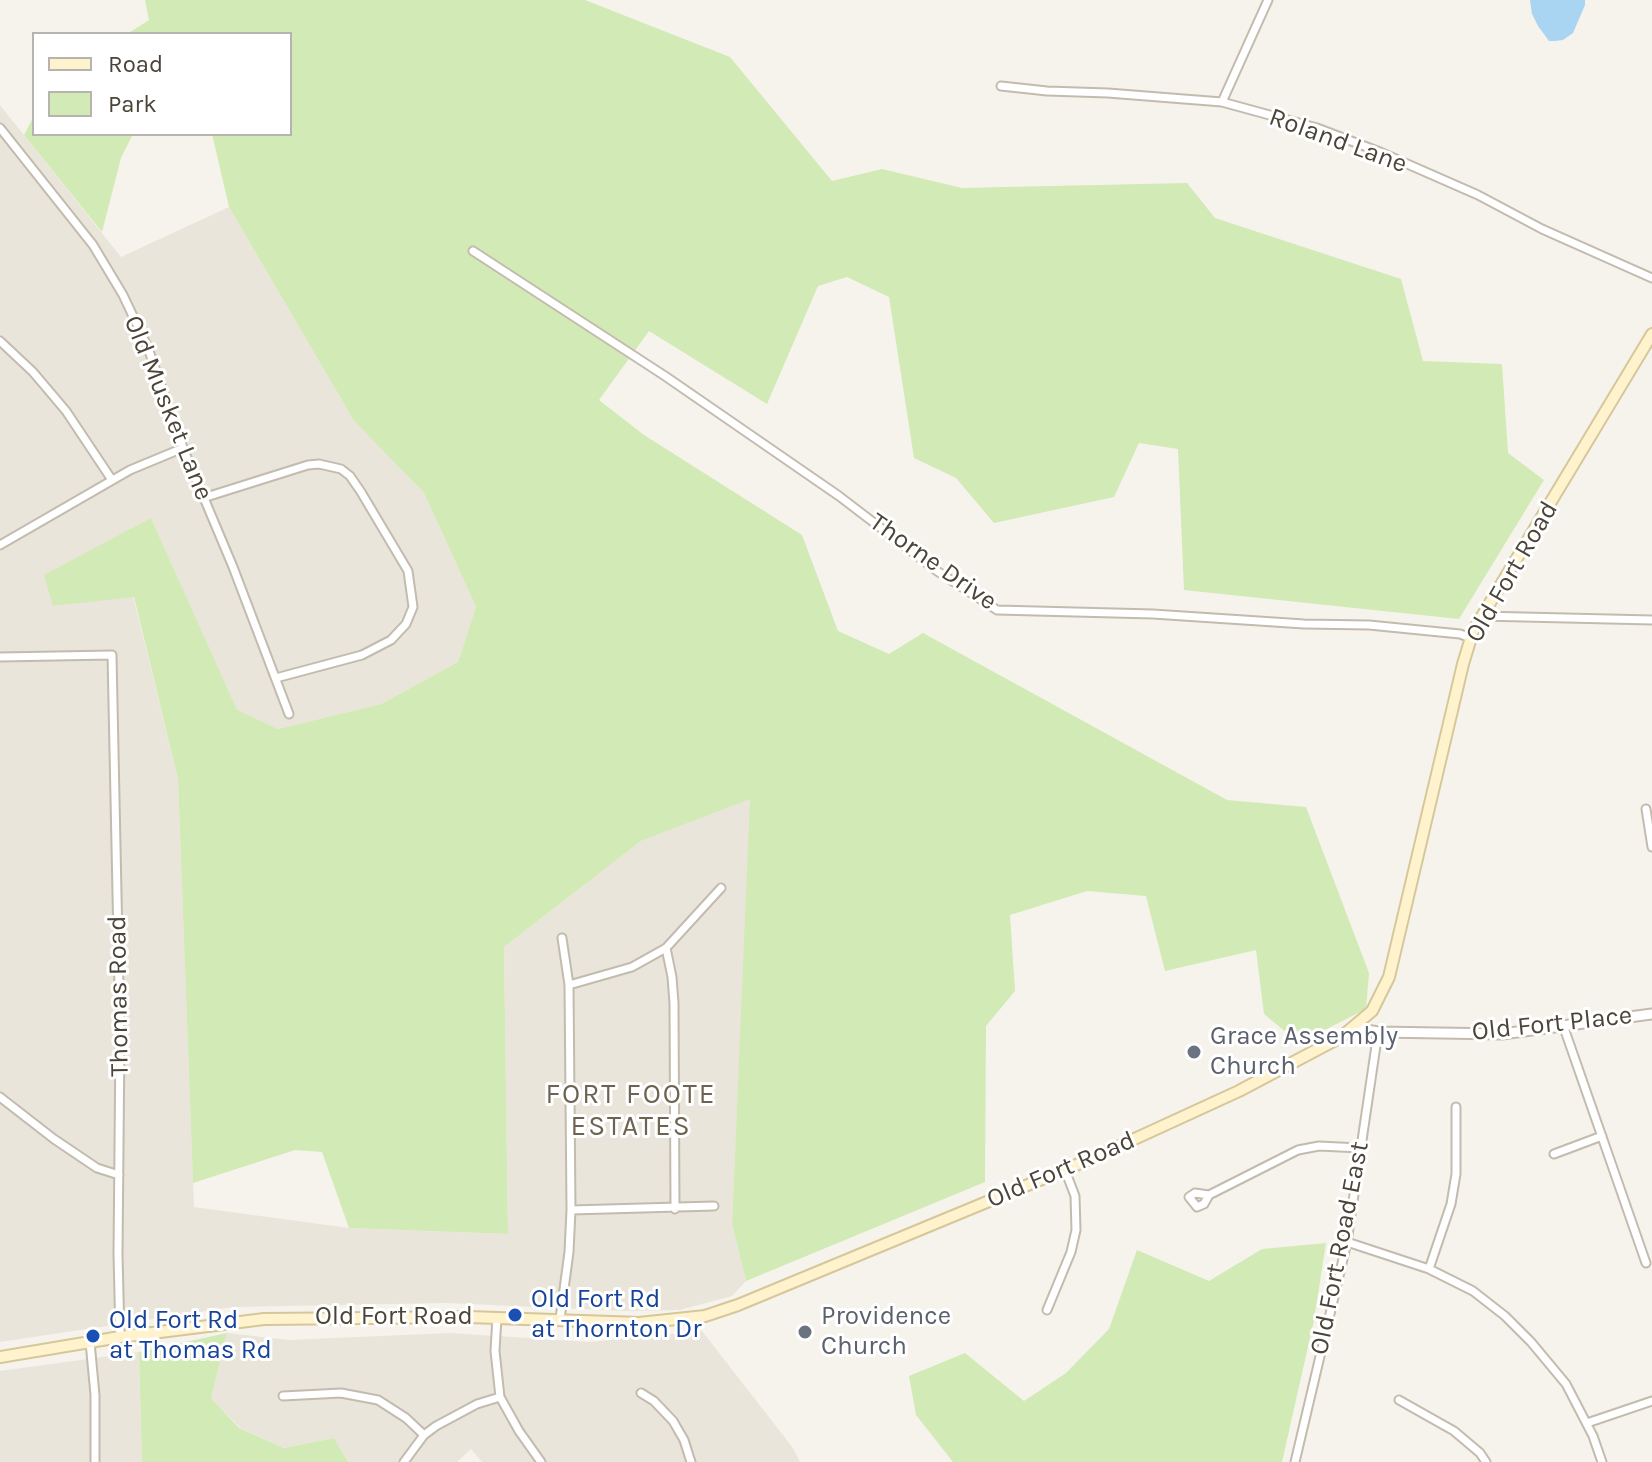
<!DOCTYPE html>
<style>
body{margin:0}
#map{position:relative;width:1652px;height:1462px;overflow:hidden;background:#f6f3ec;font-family:Karla,sans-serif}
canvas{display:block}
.legend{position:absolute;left:32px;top:32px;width:260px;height:104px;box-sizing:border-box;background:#fff;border:2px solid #b7b4b0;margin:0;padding:10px 14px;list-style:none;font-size:24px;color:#4b4439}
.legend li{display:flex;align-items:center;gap:16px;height:40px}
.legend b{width:40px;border:2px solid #b7b4b0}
</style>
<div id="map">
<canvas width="1652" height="1462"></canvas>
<ul class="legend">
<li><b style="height:10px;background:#fff3cd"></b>Road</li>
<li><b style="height:22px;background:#d2eab5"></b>Park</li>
</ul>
</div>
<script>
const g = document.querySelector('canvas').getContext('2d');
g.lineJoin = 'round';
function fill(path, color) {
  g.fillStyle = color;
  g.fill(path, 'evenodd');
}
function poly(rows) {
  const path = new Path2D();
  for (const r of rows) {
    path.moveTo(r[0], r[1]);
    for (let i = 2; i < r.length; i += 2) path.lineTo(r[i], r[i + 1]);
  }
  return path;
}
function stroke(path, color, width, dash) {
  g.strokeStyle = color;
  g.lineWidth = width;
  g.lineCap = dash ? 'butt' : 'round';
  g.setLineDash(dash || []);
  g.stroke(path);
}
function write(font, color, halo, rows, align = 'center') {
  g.font = font + ' Karla,sans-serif';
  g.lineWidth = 6;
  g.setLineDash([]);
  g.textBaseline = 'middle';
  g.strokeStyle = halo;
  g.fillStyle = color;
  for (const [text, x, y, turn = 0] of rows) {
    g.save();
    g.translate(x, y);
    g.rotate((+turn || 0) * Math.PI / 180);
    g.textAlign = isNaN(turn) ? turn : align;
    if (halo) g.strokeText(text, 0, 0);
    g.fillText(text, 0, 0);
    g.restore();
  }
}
fill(poly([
 [0,105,121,257,229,207,354,421,424,493,476,607,458,662,381,704,278,729,237,711,151,518,53,606,133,596,178,779,194,1207,349,1228,508,1234,504,947,641,841,751,798,732,1224,746,1281,732,1296,680,1310,627,1311,446,1303,233,1307,0,1342],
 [702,1331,793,1448,800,1462,482,1462,471,1449,457,1462,348,1462,334,1438,284,1448,240,1428,211,1398,227,1333,289,1340,450,1333,589,1342],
 [139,1352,142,1462,0,1462,0,1371]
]), '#eae5da');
fill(poly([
 [145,0,585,0,730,57,832,181,882,169,962,188,1187,183,1215,218,1401,279,1423,361,1502,364,1508,453,1544,480,1459,619,1184,590,1178,449,1139,443,1114,497,994,523,956,478,914,458,889,297,847,277,818,286,767,404,649,331,599,400,644,435,802,535,838,631,889,654,923,633,1227,800,1306,807,1369,973,1366,1009,1299,1043,1264,1014,1256,950,1165,971,1146,896,1087,891,1010,915,1015,991,986,1026,985,1182,746,1281,732,1224,750,799,641,841,504,947,508,1234,349,1228,322,1152,295,1150,193,1183,178,779,134,597,53,606,44,575,151,518,237,710,278,729,381,704,458,662,476,607,424,493,354,421,229,207,212,134,290,134,290,34,127,34,149,20],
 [34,116,34,134,133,134,121,158,102,232,24,135],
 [1326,1243,1314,1320,1282,1462,953,1462,916,1415,909,1376,965,1353,1024,1401,1066,1373,1109,1329,1137,1250,1209,1281,1262,1249],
 [227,1333,211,1398,239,1428,284,1448,334,1438,348,1462,142,1462,139,1352]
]), '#d2eab5');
fill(poly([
 [1530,0,1585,0,1585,5,1573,33,1563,40,1555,41,1549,41,1538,26,1532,14]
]), '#a9d4f2');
const minor = poly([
 [1001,86,1047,91,1108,93,1222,102,1317,128,1380,152,1478,195,1542,229,1652,278],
 [1222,102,1268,0],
 [0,128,93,245,123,295,148,348,183,448,233,567,289,714],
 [473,251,665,376,839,496,937,571,997,610,1153,614,1304,624,1369,625,1460,634,1471,638],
 [0,341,33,372,66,411,112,480],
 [203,498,308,465,319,464,341,469,350,476,361,492,408,571,413,607,406,624,391,640,362,655,276,678],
 [0,545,130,470,183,448],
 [1481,616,1652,620],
 [0,657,112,655,120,1037,118,1254,120,1337],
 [1646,809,1652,847],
 [666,948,672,977,674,1003,675,1209],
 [569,985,632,967,666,948,721,888],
 [1563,1025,1646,1263],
 [0,1097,54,1139,97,1168,119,1175],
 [1554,1154,1602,1136],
 [1195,1193,1209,1195,1204,1204,1197,1207,1189,1197,1195,1193],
 [1209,1195,1298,1150,1319,1146,1360,1148],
 [571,1210,714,1206],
 [1347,1242,1429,1269,1473,1291,1505,1316,1531,1342,1566,1384,1593,1436,1602,1462],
 [1429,1269,1451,1204,1456,1174,1456,1107],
 [1047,1310,1071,1252,1076,1230,1075,1196,1065,1170],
 [497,1317,495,1351,500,1397,519,1431,541,1462],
 [560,1319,569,1252,571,1210,569,985,562,938],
 [90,1342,95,1395,95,1462],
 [641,1393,654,1401,673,1421,684,1440,691,1462],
 [283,1396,341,1393,378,1400,406,1418,424,1435],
 [1399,1400,1454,1431,1480,1453,1486,1462],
 [1587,1423,1652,1401],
 [404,1462,424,1435,436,1426,477,1404,500,1397],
 [1295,1462,1347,1242,1378,1032]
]);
const tertiary = poly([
 [1355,1028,1378,1032,1502,1034,1652,1014]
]);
const secondary = poly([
 [0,1357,120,1337,264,1319,469,1317,639,1323,705,1316,738,1305,1093,1158,1239,1091,1341,1037,1372,1011,1389,977,1463,664,1473,631,1652,334]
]);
stroke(minor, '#c2bbae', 11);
stroke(tertiary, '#c2bbae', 13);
stroke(secondary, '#d6c79b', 14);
stroke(minor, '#fff', 7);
stroke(tertiary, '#fff', 9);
stroke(secondary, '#fff3cd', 10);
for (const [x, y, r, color] of [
 [1194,1052,8,"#6b7280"],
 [515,1315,8,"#1a4fb4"],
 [805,1332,8,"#6b7280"],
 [93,1336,8,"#1a4fb4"]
]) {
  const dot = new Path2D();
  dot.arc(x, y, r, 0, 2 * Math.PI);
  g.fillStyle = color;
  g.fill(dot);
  stroke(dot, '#fff', 3);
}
write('26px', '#4b4439', '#fff', [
 ["Roland Lane",1338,141,20],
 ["Old Musket Lane",168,408,68],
 ["Thorne Drive",933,562,35],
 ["Old Fort Road",1512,572,-60],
 ["Thomas Road",119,996,-91],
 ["Old Fort Place",1552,1024,-6],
 ["Old Fort Road",1061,1170,-23],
 ["Old Fort Road East",1340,1248,-79],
 ["Old Fort Road",394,1317]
]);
write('26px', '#5b616d', '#fff', [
 ["Grace Assembly",1210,1037],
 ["Church",1210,1067],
 ["Providence",821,1317],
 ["Church",821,1347]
], 'left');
write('26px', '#164399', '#fff', [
 ["Old Fort Rd",531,1300],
 ["at Thornton Dr",531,1330],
 ["Old Fort Rd",109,1321],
 ["at Thomas Rd",109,1351]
], 'left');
g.letterSpacing = '2px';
write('28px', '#6e6250', '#fff', [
 ["FORT FOOTE",631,1095],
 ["ESTATES",631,1127]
]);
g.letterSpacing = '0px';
</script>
